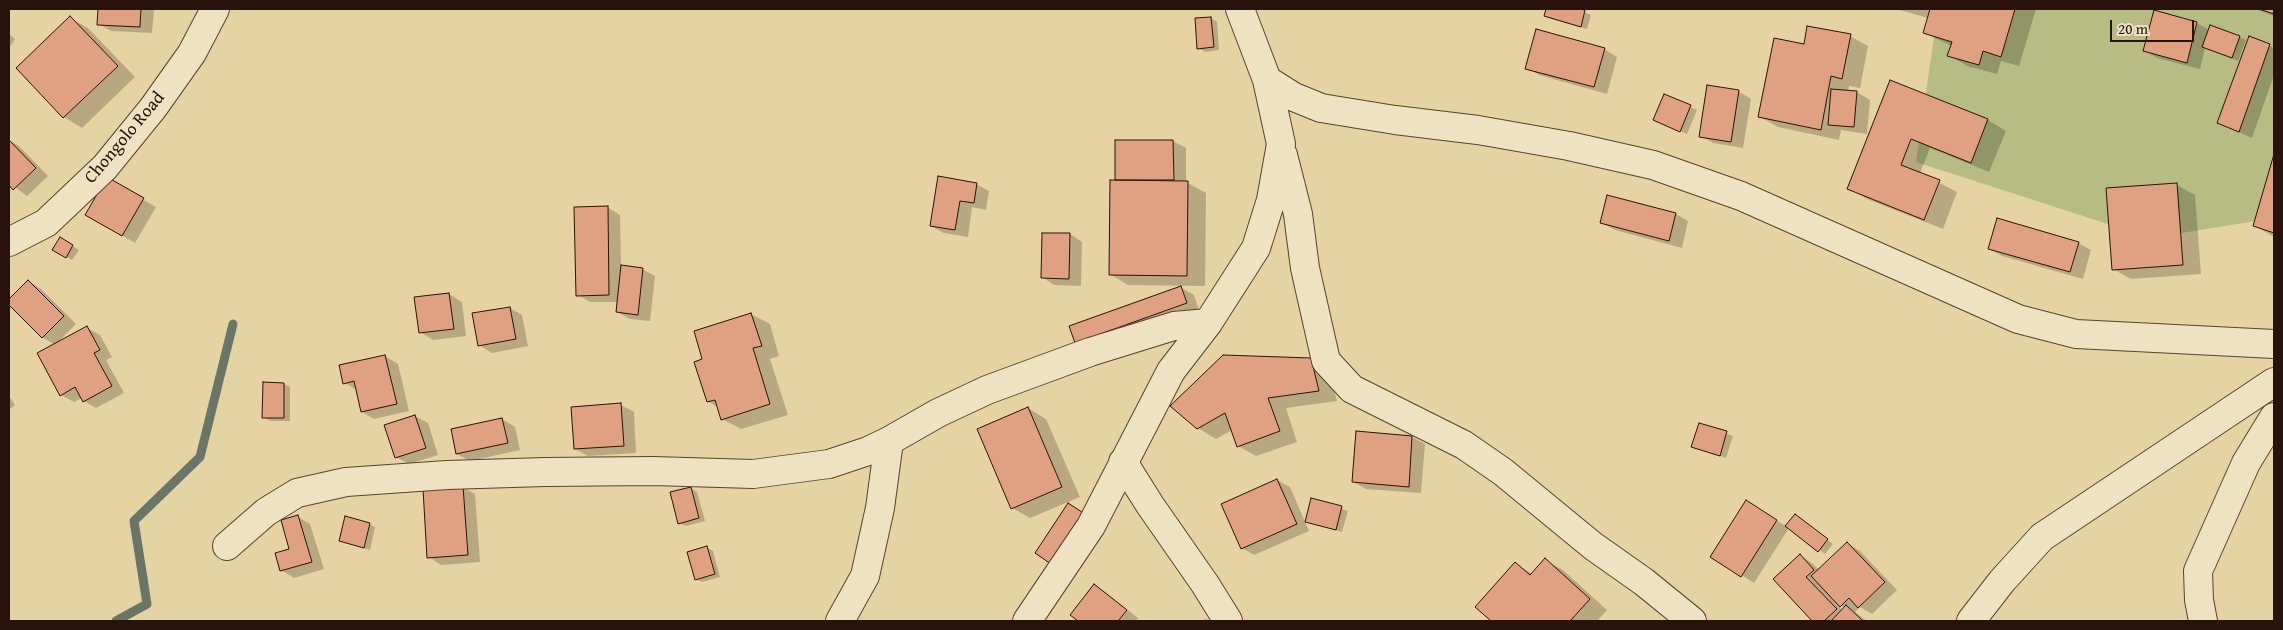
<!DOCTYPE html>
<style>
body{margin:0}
#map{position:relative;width:2283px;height:630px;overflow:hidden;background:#e5d3a3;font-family:"Gentium Book Plus",serif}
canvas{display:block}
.frame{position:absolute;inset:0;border:10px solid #291209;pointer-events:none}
.scale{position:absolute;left:2110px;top:20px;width:84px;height:22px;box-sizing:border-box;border:2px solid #291209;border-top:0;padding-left:6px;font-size:15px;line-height:18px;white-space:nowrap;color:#291209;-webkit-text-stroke:4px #eee2c3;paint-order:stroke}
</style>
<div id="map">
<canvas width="2283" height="630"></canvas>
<div class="frame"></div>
<div class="scale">20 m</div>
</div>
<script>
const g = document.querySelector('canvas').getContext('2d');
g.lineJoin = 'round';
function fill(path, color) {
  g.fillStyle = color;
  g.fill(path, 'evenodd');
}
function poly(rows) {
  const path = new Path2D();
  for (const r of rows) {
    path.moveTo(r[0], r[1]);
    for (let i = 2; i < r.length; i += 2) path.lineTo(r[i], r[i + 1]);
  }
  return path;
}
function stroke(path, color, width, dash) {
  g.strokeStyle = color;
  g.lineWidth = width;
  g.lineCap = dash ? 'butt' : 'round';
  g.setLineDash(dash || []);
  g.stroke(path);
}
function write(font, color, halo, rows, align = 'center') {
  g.font = font + ' "Gentium Book Plus",serif';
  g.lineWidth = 4;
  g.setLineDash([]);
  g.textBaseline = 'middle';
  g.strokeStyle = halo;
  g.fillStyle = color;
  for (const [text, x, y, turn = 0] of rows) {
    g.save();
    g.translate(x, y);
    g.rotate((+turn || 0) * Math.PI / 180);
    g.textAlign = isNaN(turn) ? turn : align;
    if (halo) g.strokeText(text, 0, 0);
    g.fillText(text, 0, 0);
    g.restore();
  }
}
fill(poly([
 [1938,9,2274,9,2274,218,2151,238,1916,162]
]), '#b6bc84');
fill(poly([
 [100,9,154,9,152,33,111,31,99,24],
 [1547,9,1574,9,1584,12,1591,15,1587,29,1551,19,1545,15],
 [1896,9,2036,9,2019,66,2001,61,1997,74,1967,66,1949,55,1952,46,1924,33,1928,18],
 [2255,9,2274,9,2274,16],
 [2155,12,2197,23,2209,30,2239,37,2246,40,2238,61,2205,48,2200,69,2157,58,2144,50],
 [70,18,88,28,135,77,82,128,64,117],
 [1211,18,1217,22,1219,50,1205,52,1199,48],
 [9,34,15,39,9,48],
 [1850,36,1868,46,1860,88,1849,86,1848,92,1857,92,1870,100,1867,134,1841,130,1839,140,1778,127,1760,117,1805,46],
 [2249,37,2274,48,2274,75,2252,138,2218,123],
 [1604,49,1617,57,1607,94,1539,75,1527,68],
 [1891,82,1988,120,2006,131,1989,172,1930,148,1920,173,1957,192,1943,229,1867,199,1849,188],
 [1738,91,1751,99,1743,148,1713,143,1701,136],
 [1665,95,1697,110,1687,134,1661,123],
 [9,140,19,146,48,176,27,196,9,183],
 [1173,141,1186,148,1186,182,1206,193,1205,286,1128,285,1110,274,1117,181,1116,142],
 [2274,159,2274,237,2255,226],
 [107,179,156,207,135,243,86,214],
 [976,184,989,191,986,210,972,207,968,237,944,233,931,226],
 [2177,185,2195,195,2201,274,2131,279,2113,269],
 [607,207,620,215,621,266,642,269,655,276,650,321,630,319,617,312,618,302,590,302,578,295],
 [1676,214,1688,221,1682,248,1615,230,1602,223],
 [1070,234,1082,242,1081,286,1054,285,1042,277],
 [66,242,79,250,72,260,54,249],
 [2078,243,2091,250,2083,279,2002,256,1990,249],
 [28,281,41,289,76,324,55,345,42,337,9,303],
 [1181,288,1194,295,1199,310,1076,342],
 [449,294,462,302,466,336,433,340,420,332],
 [510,308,522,315,528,346,492,353,479,345],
 [751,314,770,324,779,356,770,359,788,415,741,429,722,419,719,408,708,401,704,360,695,332],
 [87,328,100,335,112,357,106,360,124,393,96,408,84,401,82,398,74,402,61,395],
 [385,356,398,364,409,411,374,419,362,412,357,390,345,383],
 [1310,359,1329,370,1337,401,1286,408,1297,442,1256,456,1238,446,1232,430,1216,439,1198,428],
 [284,384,290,387,290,421,270,421,264,417],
 [9,396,15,405,9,410],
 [621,405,634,412,636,453,588,456,575,449],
 [1028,408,1046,419,1080,497,1030,518,1012,508],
 [415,416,428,423,438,455,409,464,396,457],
 [502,419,515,427,520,450,470,461,457,454],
 [1699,424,1733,436,1726,458,1693,447],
 [1357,432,1412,437,1425,444,1421,493,1366,489,1353,482],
 [1277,480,1290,487,1309,531,1254,555,1242,548],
 [462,487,475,494,480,562,441,565,429,557],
 [690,488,697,492,705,521,686,526,679,523],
 [1312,499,1348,511,1342,532,1306,521],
 [1759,509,1787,527,1801,520,1833,544,1825,554,1789,528,1754,583,1712,556],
 [298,517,310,524,324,569,294,578,281,570,291,550],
 [369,524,375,527,370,550,340,541],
 [1847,543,1860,551,1897,590,1872,614,1860,607,1855,612,1867,621,1813,621,1775,579,1800,556,1812,563,1819,570],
 [1836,603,1845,608,1843,611],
 [706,547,713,551,720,577,702,582,696,579],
 [1545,560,1563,570,1607,610,1597,621,1493,621,1477,607,1515,564,1533,574],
 [1094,586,1106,593,1138,618,1136,621,1080,621,1072,615],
 [1206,619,1210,621,1199,621]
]), '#0003');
stroke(poly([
 [116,621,147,604,134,521,200,457,233,324]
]), '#6a7568', 9);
const building = poly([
 [98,9,141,9,140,27,97,25,98,9],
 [1546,9,1579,9,1585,10,1581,27,1544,16,1546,9],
 [1930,9,2015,9,2001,57,1983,51,1979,65,1947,56,1952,42,1923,33,1930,9],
 [2259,9,2274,9,2274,14,2259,9],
 [2154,10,2197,22,2187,63,2143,51,2154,10],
 [70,16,118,66,63,118,16,68,70,16],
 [1211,17,1214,47,1197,49,1195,18,1211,17],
 [2210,25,2240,36,2232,58,2202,47,2210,25],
 [1807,26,1851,34,1842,79,1831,76,1821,130,1758,117,1774,38,1804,44,1807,26],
 [1536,29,1605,48,1594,87,1525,69,1536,29],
 [2249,36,2270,44,2239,132,2217,123,2249,36],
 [1890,80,1988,119,1971,163,1911,139,1901,165,1940,180,1924,220,1847,189,1890,80],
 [1707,85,1739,90,1731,142,1699,137,1707,85],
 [1831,89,1857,91,1854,127,1828,125,1831,89],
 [1664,94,1691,105,1680,132,1653,120,1664,94],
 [9,140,36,168,13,190,9,185,9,140],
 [1115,140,1173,140,1174,180,1115,180,1115,140],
 [2274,154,2274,233,2253,226,2274,154],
 [938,176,977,183,974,203,960,201,955,230,930,226,938,176],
 [107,177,144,198,122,236,85,215,107,177],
 [1110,180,1188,181,1187,276,1109,275,1110,180],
 [2177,183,2183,265,2112,270,2106,188,2177,183],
 [1607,195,1676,213,1669,241,1600,223,1607,195],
 [608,206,609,295,576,296,574,207,608,206],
 [1997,218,2079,242,2070,272,1988,249,1997,218],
 [1042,233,1070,233,1069,279,1041,278,1042,233],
 [60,237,73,245,66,258,52,250,60,237],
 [621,265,643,268,638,315,616,312,621,265],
 [28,280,64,316,42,338,9,305,9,299,28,280],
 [1181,286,1187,303,1075,343,1069,326,1181,286],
 [449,293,454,329,419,333,414,297,449,293],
 [510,307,516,339,478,346,472,313,510,307],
 [751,313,762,346,753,348,770,404,721,420,715,400,707,402,694,362,702,359,694,331,751,313],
 [87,326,100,350,94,353,112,386,83,402,75,387,60,396,37,353,87,326],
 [385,355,397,404,361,412,354,381,343,384,339,365,385,355],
 [1223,355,1311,358,1319,391,1268,398,1280,431,1237,447,1225,413,1197,429,1170,406,1223,355],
 [263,382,284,383,284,418,262,418,263,382],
 [621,403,624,446,574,449,571,407,621,403],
 [1028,407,1062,487,1011,509,977,429,1028,407],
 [415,415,426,448,395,458,384,425,415,415],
 [502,418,508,443,456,454,451,429,502,418],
 [1699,423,1727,431,1720,456,1691,447,1699,423],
 [1356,431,1412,436,1409,487,1352,482,1356,431],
 [1277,479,1297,524,1241,549,1221,504,1277,479],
 [463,486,468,555,427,558,423,489,463,486],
 [691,487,699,518,678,524,670,492,691,487],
 [1311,498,1342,506,1336,530,1305,522,1311,498],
 [1746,500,1777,520,1741,577,1710,557,1746,500],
 [1068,503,1085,514,1051,564,1035,553,1068,503],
 [1795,514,1828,539,1818,552,1785,526,1795,514],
 [298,515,312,562,280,571,275,553,289,549,281,520,298,515],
 [345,516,370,523,364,548,339,541,345,516],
 [1847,542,1885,582,1858,608,1849,598,1840,607,1811,576,1847,542],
 [707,546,715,574,695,580,687,552,707,546],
 [1800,554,1814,570,1806,577,1837,609,1824,621,1812,621,1773,579,1800,554],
 [1545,558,1590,599,1570,621,1491,621,1475,607,1515,562,1530,575,1545,558],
 [1094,584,1127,610,1118,621,1078,621,1070,615,1094,584],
 [1846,605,1863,621,1831,621,1846,605]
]);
fill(building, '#e0a182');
stroke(building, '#291209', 1);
const street = poly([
 [1267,80,1294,97,1321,108,1395,120,1478,130,1569,146,1653,165,1741,196,2018,319,2076,334,2274,344],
 [1283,155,1298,214,1305,268,1326,361,1352,389,1464,445,1503,472,1593,546,1644,582,1692,621],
 [9,242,46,223,105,167,153,108,192,53,215,9],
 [1123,462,1150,505,1205,584,1228,621],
 [227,546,266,512,297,493,346,482,447,475,545,472,653,471,753,474,829,464,868,451,889,441,938,413,987,390,1090,352,1174,326,1208,323],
 [840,621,865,576,880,508,889,441],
 [1027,621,1091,526,1171,371,1208,323,1256,248,1271,200,1281,144,1267,80,1240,9],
 [1971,621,2002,581,2042,537,2274,382],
 [2203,621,2199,600,2198,571,2246,463,2274,417]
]);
stroke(street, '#584230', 30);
stroke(street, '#eee2c3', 28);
write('18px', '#291209', '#eee2c3', [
 ["Chongolo Road",125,138,-50]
]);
</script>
